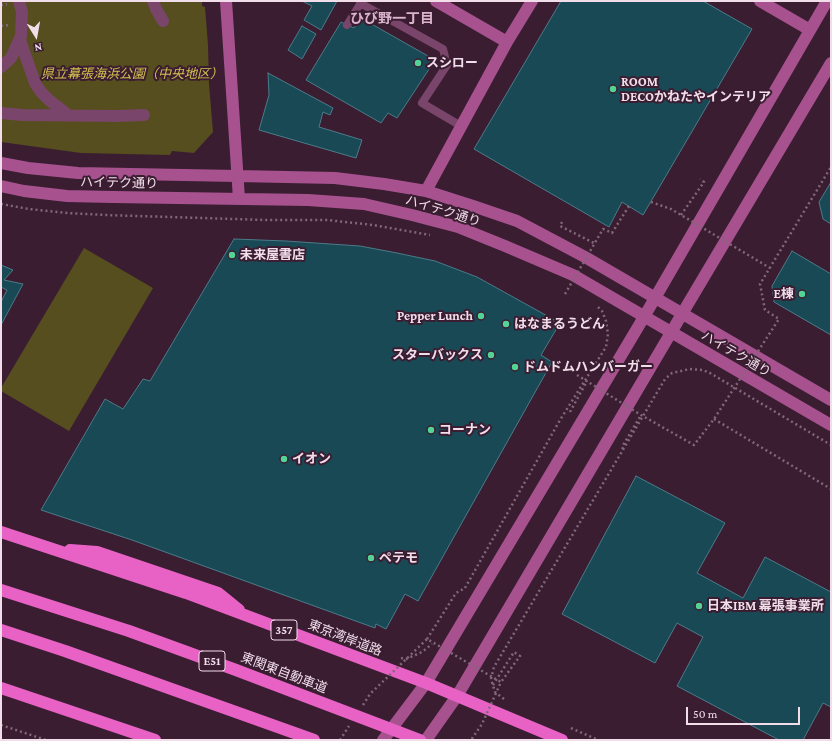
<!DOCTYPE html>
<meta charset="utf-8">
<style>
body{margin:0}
#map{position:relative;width:832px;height:741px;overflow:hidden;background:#3a1d31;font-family:"Crimson Pro",serif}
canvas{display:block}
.frame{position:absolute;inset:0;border:2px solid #f2deeb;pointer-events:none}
.north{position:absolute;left:16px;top:16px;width:40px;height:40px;-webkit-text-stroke:3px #3a1d31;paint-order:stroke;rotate:169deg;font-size:11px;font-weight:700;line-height:16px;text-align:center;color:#f2deeb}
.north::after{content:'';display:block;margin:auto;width:14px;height:18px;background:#f2deeb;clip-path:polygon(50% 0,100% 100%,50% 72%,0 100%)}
.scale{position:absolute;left:686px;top:707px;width:114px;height:18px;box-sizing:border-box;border:2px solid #f2deeb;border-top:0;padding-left:5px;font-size:12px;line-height:14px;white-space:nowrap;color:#f2deeb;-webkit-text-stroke:3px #3a1d31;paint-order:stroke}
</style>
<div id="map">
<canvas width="832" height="741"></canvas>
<div class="frame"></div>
<div class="north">N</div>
<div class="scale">50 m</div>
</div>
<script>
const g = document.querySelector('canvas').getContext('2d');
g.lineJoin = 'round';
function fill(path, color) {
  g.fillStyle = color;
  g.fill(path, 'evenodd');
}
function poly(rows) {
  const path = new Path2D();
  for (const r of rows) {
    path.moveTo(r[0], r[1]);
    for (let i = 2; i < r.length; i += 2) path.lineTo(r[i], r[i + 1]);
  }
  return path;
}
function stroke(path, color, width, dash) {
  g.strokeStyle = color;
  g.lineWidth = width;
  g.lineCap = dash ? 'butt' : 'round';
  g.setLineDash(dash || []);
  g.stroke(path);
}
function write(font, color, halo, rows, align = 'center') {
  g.font = font + ' "Crimson Pro","Noto Sans JP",serif';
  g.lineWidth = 4;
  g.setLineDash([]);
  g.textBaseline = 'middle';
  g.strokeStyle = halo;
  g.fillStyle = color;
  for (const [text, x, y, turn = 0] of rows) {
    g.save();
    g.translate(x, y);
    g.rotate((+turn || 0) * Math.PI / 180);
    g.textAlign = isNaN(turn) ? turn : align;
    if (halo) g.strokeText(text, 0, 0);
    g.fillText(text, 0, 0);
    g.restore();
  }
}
fill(poly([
 [1,1,202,1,202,6,205,7,208,45,209,84,213,132,194,153,172,151,170,155,81,153,1,142],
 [84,248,153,288,69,431,1,391,1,388]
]), '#564e1e');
const building = poly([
 [302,1,337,1,321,30,304,20,312,6,302,1],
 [561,1,703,1,752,29,643,215,622,202,609,227,474,149,561,1],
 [361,18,435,60,397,118,388,113,381,123,306,80,341,22,354,28,361,18],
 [302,26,316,34,302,59,288,50,302,26],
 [268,73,333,108,330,115,323,112,319,127,362,140,356,158,259,130,269,95,268,73],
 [831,182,831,224,823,219,819,202,831,182],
 [234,239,286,241,360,246,397,253,435,261,477,277,560,323,541,355,552,362,418,601,405,594,386,629,376,624,375,628,132,540,41,510,105,399,123,409,143,379,150,381,234,239],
 [792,251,831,274,831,335,774,302,772,286,792,251],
 [1,265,13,270,4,280,23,284,1,325,1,302,7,290,1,287,1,265],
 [636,476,725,523,697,573,743,598,765,557,831,592,831,707,823,703,803,740,779,740,677,686,703,637,677,623,655,663,562,614,636,476]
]);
fill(building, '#1a4956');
stroke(building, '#4c7b89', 1);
stroke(poly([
 [1,5,7,4],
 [1,26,10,25],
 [1,204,29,209,68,213,105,215,266,220,327,220,373,225,430,235],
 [681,215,704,182,700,179],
 [562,222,560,226,594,243],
 [570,412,587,381],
 [714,419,831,489],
 [623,449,622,447,641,415],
 [465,588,560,420,606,347,608,334,606,321,602,311,596,305],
 [427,639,456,593,465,588],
 [401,658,406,659,422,652,432,644],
 [493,685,514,652,520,656,501,682],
 [504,699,495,692,491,679,494,667,665,379,672,373,690,369,703,370,710,373,831,445],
 [1,725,46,740],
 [571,728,598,740]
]), '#816879', 2.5, [2, 3]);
stroke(poly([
 [360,3,443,49,447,65,422,103,461,126],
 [347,25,362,1]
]), '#7a456a', 8);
stroke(poly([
 [153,1,156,9,163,21],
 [20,40,35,83,41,92,49,100,68,115],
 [1,67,11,58,21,36,22,12,19,1],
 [1,113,22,115,117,116,144,115]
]), '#7a456a', 12);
stroke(poly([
 [226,1,239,199],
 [436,1,507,42],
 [760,1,810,30],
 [1,163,28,168,78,173,237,176,335,178,384,184,426,191,473,206,517,221,585,257,831,400],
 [1,186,24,191,67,196,113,197,308,200,364,204,412,215,458,227,505,246,573,275,831,425],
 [426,191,507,42,532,1],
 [383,740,426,683,644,317,827,1],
 [426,740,457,696,682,314,831,63]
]), '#a7528f', 12);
stroke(poly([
 [1,532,186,593,426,683,562,740],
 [70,550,97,552,218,593,239,610],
 [1,630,65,651,314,740],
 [1,688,155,740]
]), '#e862c5', 12);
stroke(poly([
 [651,202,671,209,770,268],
 [565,294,603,229,612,233,629,206],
 [577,375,641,415,694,445,714,419,779,319,765,310,760,284,831,167],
 [363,705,370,694,427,639,501,682,482,724,471,740],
 [340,740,349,726]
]), '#816879', 2.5, [2, 3]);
stroke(poly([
 [1,590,129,631,236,670,420,740]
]), '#e862c5', 12);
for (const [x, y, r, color] of [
 [418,63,4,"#54d396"],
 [613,89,4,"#54d396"],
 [232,255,4,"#54d396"],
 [802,294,4,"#54d396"],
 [481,316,4,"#54d396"],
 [506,324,4,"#54d396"],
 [491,355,4,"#54d396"],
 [515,367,4,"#54d396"],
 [431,430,4,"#54d396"],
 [284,459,4,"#54d396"],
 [371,558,4,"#54d396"],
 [699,606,4,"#54d396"]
]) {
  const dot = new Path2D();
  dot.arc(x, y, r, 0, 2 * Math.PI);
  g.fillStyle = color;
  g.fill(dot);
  stroke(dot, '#3a1d31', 1.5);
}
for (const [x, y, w] of [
 [284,630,26],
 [212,661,26]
]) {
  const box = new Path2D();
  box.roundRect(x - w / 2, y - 10, w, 20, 3);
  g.fillStyle = '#3a1d31';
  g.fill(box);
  stroke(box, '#f2deeb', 1);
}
write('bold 12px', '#f2deeb', null, [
 ["357",284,630],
 ["E51",212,661]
]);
write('bold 13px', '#f2deeb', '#3a1d31', [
 ["スシロー",426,63],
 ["ROOM",621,82],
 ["DECOかねたやインテリア",621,97],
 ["未来屋書店",240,255],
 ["E棟",794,294,"right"],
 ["Pepper Lunch",473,316,"right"],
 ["はなまるうどん",514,324],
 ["スターバックス",483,355,"right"],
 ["ドムドムハンバーガー",523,367],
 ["コーナン",439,430],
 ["イオン",292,459],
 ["ペテモ",379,558],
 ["日本IBM 幕張事業所",707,606]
], 'left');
write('italic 13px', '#d4c04e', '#3a1d31', [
 ["県立幕張海浜公園（中央地区）",132,74]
]);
write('13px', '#f2deeb', '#3a1d31', [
 ["ハイテク通り",119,183,1],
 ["ハイテク通り",443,211,17],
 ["ハイテク通り",736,354,30],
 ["東京湾岸道路",345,638,21],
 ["東関東自動車道",284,673,21]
]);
write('bold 14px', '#dab4cd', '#3a1d31', [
 ["ひび野一丁目",392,19]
]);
</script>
